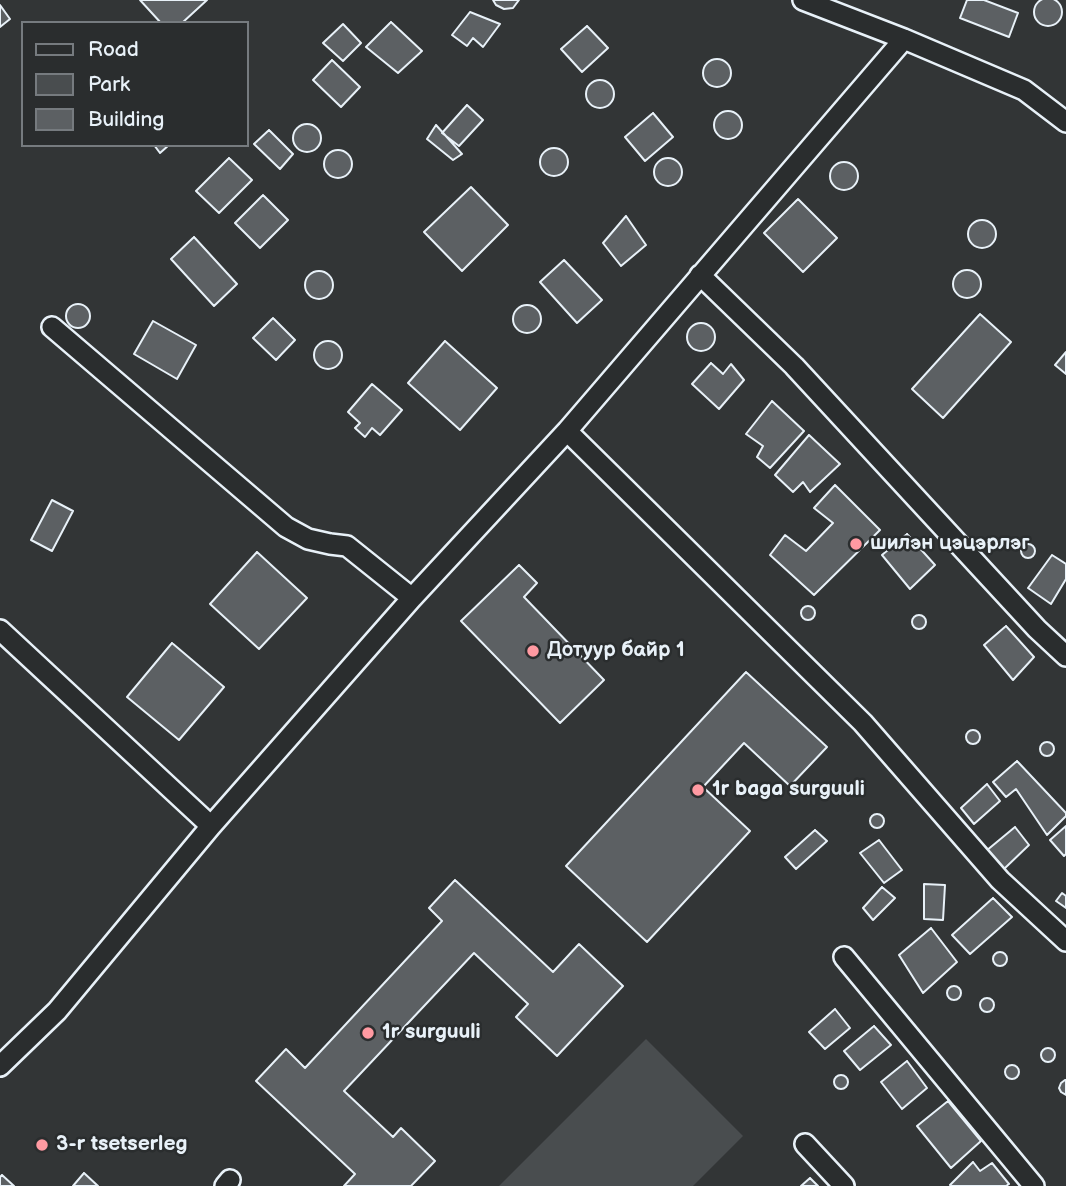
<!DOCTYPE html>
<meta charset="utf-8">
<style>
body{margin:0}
#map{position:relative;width:1066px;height:1186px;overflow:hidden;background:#323536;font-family:"Balsamiq Sans",sans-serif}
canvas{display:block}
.legend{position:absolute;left:21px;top:21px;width:228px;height:126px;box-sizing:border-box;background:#2a2d2e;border:2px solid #767b7f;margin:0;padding:9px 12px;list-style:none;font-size:21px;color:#e8f1f8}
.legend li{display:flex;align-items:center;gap:14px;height:35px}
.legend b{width:35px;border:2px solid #767b7f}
</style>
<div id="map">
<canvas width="1066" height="1186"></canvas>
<ul class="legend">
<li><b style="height:9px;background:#2a2d2e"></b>Road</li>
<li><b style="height:19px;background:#494d4f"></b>Park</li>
<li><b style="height:19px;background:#5c6063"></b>Building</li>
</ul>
</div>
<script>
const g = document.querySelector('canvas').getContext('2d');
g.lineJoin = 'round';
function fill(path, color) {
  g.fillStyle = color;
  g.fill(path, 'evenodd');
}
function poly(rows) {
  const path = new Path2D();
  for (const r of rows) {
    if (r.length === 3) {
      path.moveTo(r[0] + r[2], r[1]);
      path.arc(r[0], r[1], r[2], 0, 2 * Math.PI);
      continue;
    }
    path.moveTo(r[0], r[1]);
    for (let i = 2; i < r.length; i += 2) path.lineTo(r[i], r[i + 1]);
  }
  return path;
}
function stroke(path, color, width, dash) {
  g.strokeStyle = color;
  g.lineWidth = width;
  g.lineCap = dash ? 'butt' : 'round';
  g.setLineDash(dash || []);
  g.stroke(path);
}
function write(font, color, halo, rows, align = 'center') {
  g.font = font + ' "Balsamiq Sans",sans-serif';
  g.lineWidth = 5;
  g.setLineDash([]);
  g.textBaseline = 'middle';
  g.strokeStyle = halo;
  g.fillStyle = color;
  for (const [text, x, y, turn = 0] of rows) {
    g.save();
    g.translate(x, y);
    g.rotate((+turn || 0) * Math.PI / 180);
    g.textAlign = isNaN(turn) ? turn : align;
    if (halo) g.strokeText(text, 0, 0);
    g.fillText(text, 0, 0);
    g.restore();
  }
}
fill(poly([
 [646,1039,743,1136,693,1186,499,1186]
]), '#494d4f');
const building = poly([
 [1048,12,14],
 [140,0,207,0,182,23,161,23,140,0],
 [493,0,519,0,513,8,504,9,496,5,493,0],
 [967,0,984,0,1018,13,1009,37,960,18,967,0],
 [0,5,10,19,0,27,0,5],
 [470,12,500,24,483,47,473,38,467,46,452,35,470,12],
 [391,22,422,51,398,73,366,47,391,22],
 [343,24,361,43,343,61,323,43,343,24],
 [587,26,608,48,582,72,561,49,587,26],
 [717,73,14],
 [332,60,360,87,341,107,313,80,332,60],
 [600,94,14],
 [467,105,483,120,459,146,442,133,467,105],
 [728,125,14],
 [653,113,673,137,645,161,625,137,653,113],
 [307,138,14],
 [436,125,462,154,453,160,427,139,436,125],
 [269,130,293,154,280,169,254,144,269,130],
 [154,145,169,145,160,153,154,145],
 [554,162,14],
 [338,164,14],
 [668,172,14],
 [229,158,252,180,219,213,196,191,229,158],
 [844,176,14],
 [471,187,508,225,462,271,424,232,471,187],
 [263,195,288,220,260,248,235,223,263,195],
 [798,199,837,238,803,272,764,233,798,199],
 [626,216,646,245,621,266,603,243,626,216],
 [982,234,14],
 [194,237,237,284,214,306,171,259,194,237],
 [564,260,602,300,577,323,540,282,564,260],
 [967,284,14],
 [319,285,14],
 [78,316,12],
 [527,319,14],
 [980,314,1011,342,943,418,912,389,980,314],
 [273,318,295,340,276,360,253,338,273,318],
 [153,321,196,345,177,379,134,354,153,321],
 [701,337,14],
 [328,355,14],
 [445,341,497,388,460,430,408,383,445,341],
 [1066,352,1066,374,1055,365,1066,352],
 [711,363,723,374,731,364,744,380,719,409,692,384,711,363],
 [372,384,402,410,380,435,372,428,365,437,355,428,360,423,348,412,372,384],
 [772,401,804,431,770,468,757,457,763,446,746,434,772,401],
 [809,435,840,464,810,492,803,482,793,492,775,475,809,435],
 [835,485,880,530,814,595,770,555,785,535,806,551,833,523,814,508,835,485],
 [52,500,73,511,52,551,31,540,52,500],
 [907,534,935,565,910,589,882,555,907,534],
 [1028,551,7],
 [257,552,307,598,259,649,210,604,257,552],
 [1052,555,1066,564,1066,579,1051,604,1028,588,1052,555],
 [519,565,537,583,524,597,604,680,560,723,461,621,519,565],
 [808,613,7],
 [919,622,7],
 [1006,626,1034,657,1013,680,984,645,1006,626],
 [172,643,224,687,179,740,127,697,172,643],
 [746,672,827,747,790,786,744,743,703,787,750,831,647,942,566,866,746,672],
 [973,737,7],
 [1047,749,7],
 [1017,761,1066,813,1066,816,1047,835,1016,789,1006,797,993,782,1017,761],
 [987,784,1000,801,974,824,961,808,987,784],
 [877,821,7],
 [1066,826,1066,854,1064,856,1050,840,1066,826],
 [1015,827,1029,845,1004,869,986,851,1015,827],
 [815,830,827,841,796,869,785,857,815,830],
 [879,840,902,870,884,883,860,853,879,840],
 [455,880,553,972,579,944,623,986,557,1056,516,1017,528,1004,474,953,344,1091,393,1137,401,1128,435,1161,411,1186,344,1186,355,1174,256,1081,286,1049,305,1068,442,921,429,908,455,880],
 [924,884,945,885,943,920,924,919,924,884],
 [882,887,895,898,873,920,863,908,882,887],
 [1062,893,1066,896,1066,908,1056,901,1062,893],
 [993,898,1012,917,970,954,952,935,993,898],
 [931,928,957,962,923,993,899,955,931,928],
 [1000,959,7],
 [954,993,7],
 [987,1005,7],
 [835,1009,850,1028,825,1049,809,1032,835,1009],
 [874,1026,891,1045,860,1070,844,1051,874,1026],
 [1048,1055,7],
 [907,1061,927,1088,902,1109,881,1082,907,1061],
 [1012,1072,7],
 [841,1082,7],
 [1065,1080,1066,1080,1066,1095,1061,1092,1059,1088,1061,1083,1065,1080],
 [948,1101,981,1141,951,1168,917,1126,948,1101],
 [973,1162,980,1171,992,1163,1009,1184,1006,1186,951,1186,950,1185,973,1162],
 [84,1173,98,1186,73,1186,84,1173],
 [2,1175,14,1186,0,1186,0,1177,2,1175],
 [810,1178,818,1186,801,1186,810,1178]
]);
fill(building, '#5c6063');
stroke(building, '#e8f1f8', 2);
const street = poly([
 [803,0,904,39,1024,90,1066,122],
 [700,275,794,366,1037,629,1066,656],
 [52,327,286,527,308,539,330,544,347,546,412,598],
 [567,431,863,723,1000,880,1066,941],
 [0,630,211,826],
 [844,957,1034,1186],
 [0,1066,57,1011,211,826,412,598,567,431,904,39],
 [805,1144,844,1186],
 [225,1186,230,1180]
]);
stroke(street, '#e8f1f8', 24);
stroke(street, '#2a2d2e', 19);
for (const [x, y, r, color] of [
 [856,544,7,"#ff9aa2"],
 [533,651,7,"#ff9aa2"],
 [698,790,7,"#ff9aa2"],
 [368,1033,7,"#ff9aa2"],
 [42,1145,7,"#ff9aa2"]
]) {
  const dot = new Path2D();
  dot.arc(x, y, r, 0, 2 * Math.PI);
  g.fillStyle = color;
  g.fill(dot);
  stroke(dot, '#2a2d2e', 2.5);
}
write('bold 21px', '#e8f1f8', '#2a2d2e', [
 ["шилэн цэцэрлэг",870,544],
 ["Дотуур байр 1",547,651],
 ["1r baga surguuli",712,790],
 ["1r surguuli",382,1033],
 ["3-r tsetserleg",56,1145]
], 'left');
</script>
